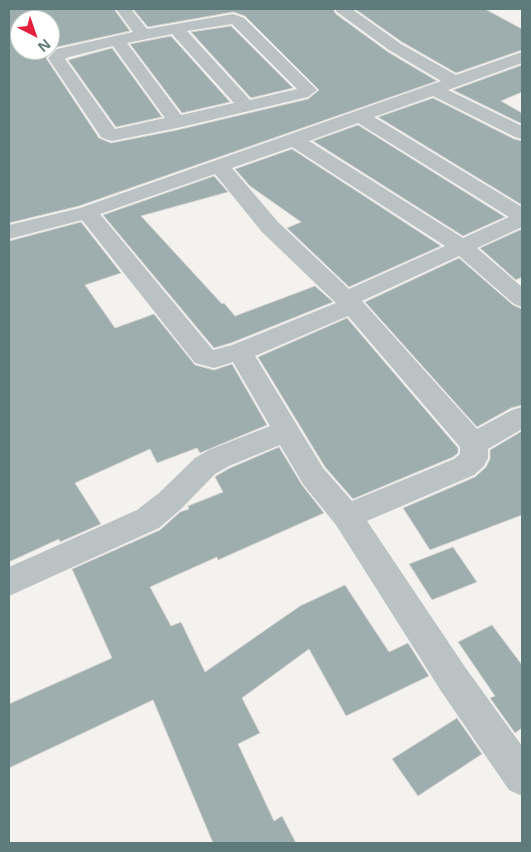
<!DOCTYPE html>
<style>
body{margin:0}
#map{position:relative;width:531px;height:852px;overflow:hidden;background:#f4f2ef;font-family:"Open Sans",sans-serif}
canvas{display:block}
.frame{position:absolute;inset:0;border:10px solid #5e7a7b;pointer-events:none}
.north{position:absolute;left:10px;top:10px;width:50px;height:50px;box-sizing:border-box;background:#fff;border:1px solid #bfcaca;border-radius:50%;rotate:139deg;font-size:14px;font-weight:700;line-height:20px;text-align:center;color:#5e7a7b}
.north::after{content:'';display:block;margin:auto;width:18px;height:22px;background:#e4203d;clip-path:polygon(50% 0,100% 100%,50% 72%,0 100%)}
</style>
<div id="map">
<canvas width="531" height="852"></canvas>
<div class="frame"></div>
<div class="north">N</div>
</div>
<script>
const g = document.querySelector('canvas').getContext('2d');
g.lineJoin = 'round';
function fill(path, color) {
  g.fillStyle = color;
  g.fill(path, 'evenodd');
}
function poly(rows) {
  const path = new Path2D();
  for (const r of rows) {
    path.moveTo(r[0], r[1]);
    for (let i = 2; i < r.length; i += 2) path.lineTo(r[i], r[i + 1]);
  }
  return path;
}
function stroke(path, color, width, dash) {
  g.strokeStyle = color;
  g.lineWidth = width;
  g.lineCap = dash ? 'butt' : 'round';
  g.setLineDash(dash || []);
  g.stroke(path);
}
const building = poly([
 [9,9,114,9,130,31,57,47,46,58,99,138,111,143,177,130,308,99,319,90,245,16,233,12,148,27,133,9,333,9,336,14,388,52,437,81,79,206,9,223,9,9],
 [20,20,50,20,50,50,20,50,20,20],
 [355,9,485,9,522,29,522,50,456,73,402,42,355,9],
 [231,26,293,88,251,98,191,32,231,26],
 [171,36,230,102,182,113,130,44,171,36],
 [112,48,162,117,116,127,68,60,112,48],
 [522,65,522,92,501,101,522,113,522,124,453,90,522,65],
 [433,98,514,139,522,141,522,205,378,117,433,98],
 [358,125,505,217,463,236,313,141,358,125],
 [292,149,441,246,349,287,287,228,301,222,250,186,235,169,292,149],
 [214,176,228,192,141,216,222,304,224,303,235,316,315,286,333,302,231,343,214,348,103,215,214,176],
 [81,222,121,273,85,285,115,328,154,314,195,365,214,370,232,364,267,425,200,453,197,448,157,463,150,449,75,483,101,524,60,542,59,539,9,562,9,241,81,222],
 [522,229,522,277,516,280,480,248,522,229],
 [459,258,513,305,522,309,522,405,511,408,477,427,365,302,459,258],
 [347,318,458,448,458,453,453,457,353,499,325,467,258,357,347,318],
 [522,431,522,515,430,550,403,508,475,477,486,467,490,459,490,450,522,431],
 [279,447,302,485,324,513,218,560,217,557,150,587,171,626,181,622,205,672,300,606,345,585,389,652,408,643,429,676,346,716,309,649,242,698,260,733,238,744,274,821,282,816,296,843,213,843,153,700,9,768,9,704,112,658,72,569,160,530,180,512,189,509,188,506,223,492,215,477,216,476,230,468,279,447],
 [453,547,477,582,432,600,409,564,453,547],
 [492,625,522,665,522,728,515,733,490,698,495,696,458,642,492,625],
 [457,718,482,754,418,796,392,759,457,718]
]);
fill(building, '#9eaeae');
stroke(building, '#d5d4d2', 1);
fill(poly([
 [116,9,131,9,147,29,233,14,244,18,317,90,308,97,177,128,112,141,105,139,101,137,48,58,57,49,133,32,116,9],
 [232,24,297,89,250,100,187,31,232,24],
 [172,34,234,103,181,115,127,43,172,34],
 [113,46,165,118,115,129,65,59,69,57,113,46],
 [335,9,352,9,401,44,456,75,522,52,522,63,448,90,522,126,522,139,515,137,433,96,374,117,522,207,522,227,477,248,522,287,522,307,514,304,459,256,362,301,477,429,512,410,522,407,522,429,488,449,488,458,484,466,474,475,367,521,465,667,522,746,522,796,509,790,441,691,336,525,303,484,280,445,229,466,215,474,181,509,159,528,9,596,9,567,137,510,159,493,195,458,209,450,270,426,233,362,214,368,195,363,82,220,9,239,9,225,80,208,441,81,389,50,337,12,335,9],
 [358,123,509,217,463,238,309,141,358,123],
 [292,147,445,246,349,289,278,222,232,168,292,147],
 [215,174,262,232,336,303,232,345,213,350,100,214,215,174],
 [348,316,460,447,460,454,454,459,352,501,323,468,255,356,348,316]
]), '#bac2c3');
</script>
